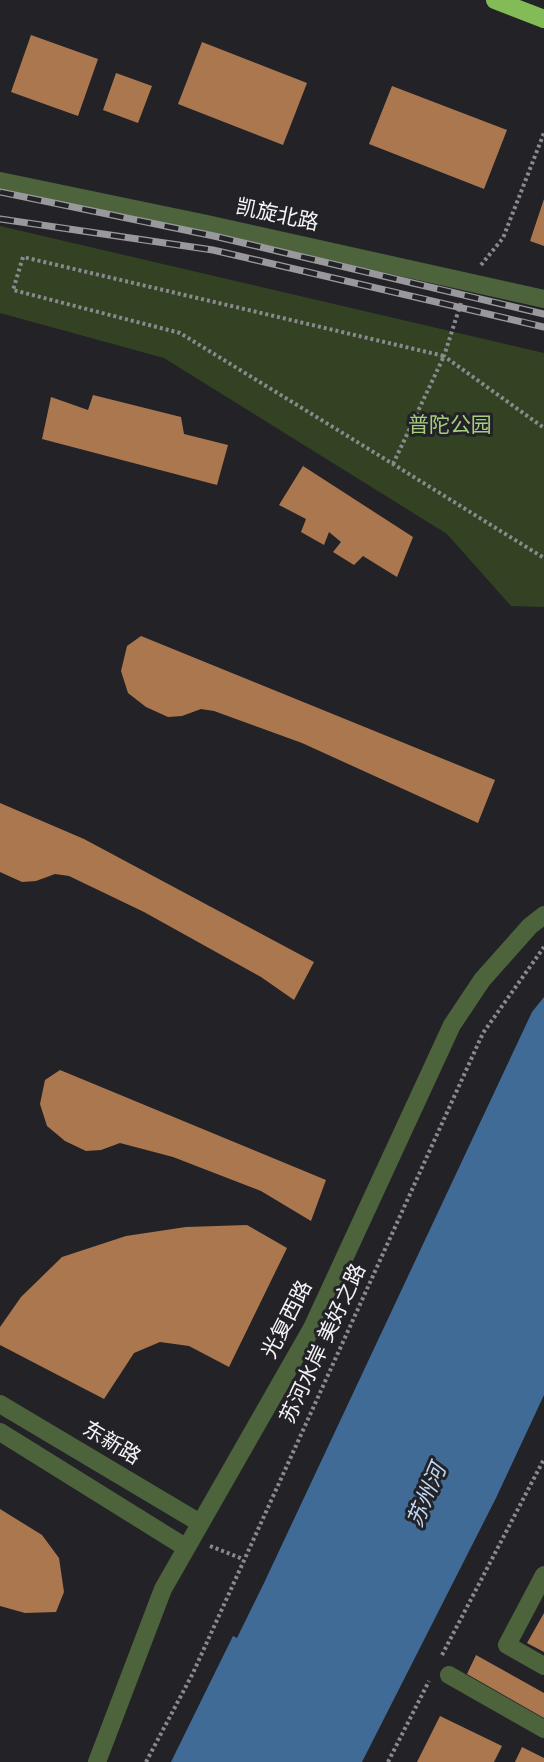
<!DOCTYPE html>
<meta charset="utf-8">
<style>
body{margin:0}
canvas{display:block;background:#222227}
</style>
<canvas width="544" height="1762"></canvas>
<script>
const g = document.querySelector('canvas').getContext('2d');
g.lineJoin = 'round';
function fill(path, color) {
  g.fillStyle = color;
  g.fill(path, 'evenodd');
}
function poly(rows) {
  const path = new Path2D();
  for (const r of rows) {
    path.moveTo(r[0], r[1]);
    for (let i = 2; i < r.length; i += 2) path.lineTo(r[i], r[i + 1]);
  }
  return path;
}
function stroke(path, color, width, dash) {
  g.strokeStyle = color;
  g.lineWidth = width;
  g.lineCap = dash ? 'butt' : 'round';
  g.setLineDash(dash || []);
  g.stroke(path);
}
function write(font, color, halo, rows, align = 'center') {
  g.font = font + ' "DM Sans","Noto Sans SC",sans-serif';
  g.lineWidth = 6;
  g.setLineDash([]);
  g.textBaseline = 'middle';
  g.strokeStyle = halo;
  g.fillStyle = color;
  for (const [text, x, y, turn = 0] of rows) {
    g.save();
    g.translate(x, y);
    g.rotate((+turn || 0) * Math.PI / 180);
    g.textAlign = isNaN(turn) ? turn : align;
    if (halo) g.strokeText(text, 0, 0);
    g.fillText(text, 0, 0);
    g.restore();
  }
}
fill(poly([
 [0,226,544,353,544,607,511,606,447,534,164,358,0,313]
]), '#324223');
fill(poly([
 [544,997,544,1395,496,1498,362,1762,171,1762,233,1636,237,1638,264,1583,532,1012]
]), '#406b97');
fill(poly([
 [31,35,98,59,78,116,11,92],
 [202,42,307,83,283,145,178,104],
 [116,73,152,86,138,123,103,110],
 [392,86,507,130,484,189,369,144],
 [544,199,544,246,530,241],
 [93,395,181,417,184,434,228,445,217,485,42,439,51,397,88,410],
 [303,466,413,537,397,577,363,556,354,565,333,552,341,542,329,532,324,545,301,532,306,519,279,505],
 [141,636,495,780,478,823,302,743,214,711,201,709,182,716,168,717,146,707,128,693,121,671,127,646],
 [0,803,84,839,314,962,294,1000,261,977,144,912,69,876,55,874,36,881,22,882,0,872],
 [60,1070,326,1180,311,1221,261,1191,173,1157,120,1143,101,1150,86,1151,65,1141,47,1126,40,1104,45,1080],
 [247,1225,287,1248,229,1367,189,1346,160,1342,134,1353,104,1399,0,1345,0,1327,21,1297,62,1257,126,1236,186,1227],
 [0,1509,42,1535,59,1558,64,1592,56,1612,25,1613,0,1606],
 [544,1613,544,1652,527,1643],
 [476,1655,544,1693,544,1718,467,1674],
 [440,1716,502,1746,494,1762,417,1762],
 [522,1747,544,1758,544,1762,515,1762]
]), '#ab774f');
stroke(poly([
 [481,265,503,238,544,133],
 [461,303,444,356,544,428],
 [393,464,444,356,23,257,13,290,180,333,393,464,544,558],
 [210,1546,243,1559],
 [442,1655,544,1459],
 [146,1762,193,1673,483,1033,544,947],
 [388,1762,429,1681]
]), '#89898e', 4, [3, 3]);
stroke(poly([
 [0,181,207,224,544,299],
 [0,1404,200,1523],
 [0,1432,185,1547],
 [544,1575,507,1645,544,1666],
 [449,1675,544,1729],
 [97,1762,163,1589,312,1328,452,1025,482,980,530,926,544,915]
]), '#4c633c', 18);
stroke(poly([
 [495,0,544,19]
]), '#83bb56', 18);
const rail = poly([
 [0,192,214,236,544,314],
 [0,219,213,250,544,327]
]);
stroke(rail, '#99999d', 7);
stroke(rail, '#222227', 4.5, [14]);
write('21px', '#f4f4f8', '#222227', [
 ["凯旋北路",277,216,12],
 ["光复西路",288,1320,-63],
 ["苏河水岸 美好之路",324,1344,-65],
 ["东新路",111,1444,31]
]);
write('21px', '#a5ce7e', '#222227', [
 ["普陀公园",450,426]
]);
write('italic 22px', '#bfd7f3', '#222227', [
 ["苏州河",428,1496,-67]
]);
</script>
